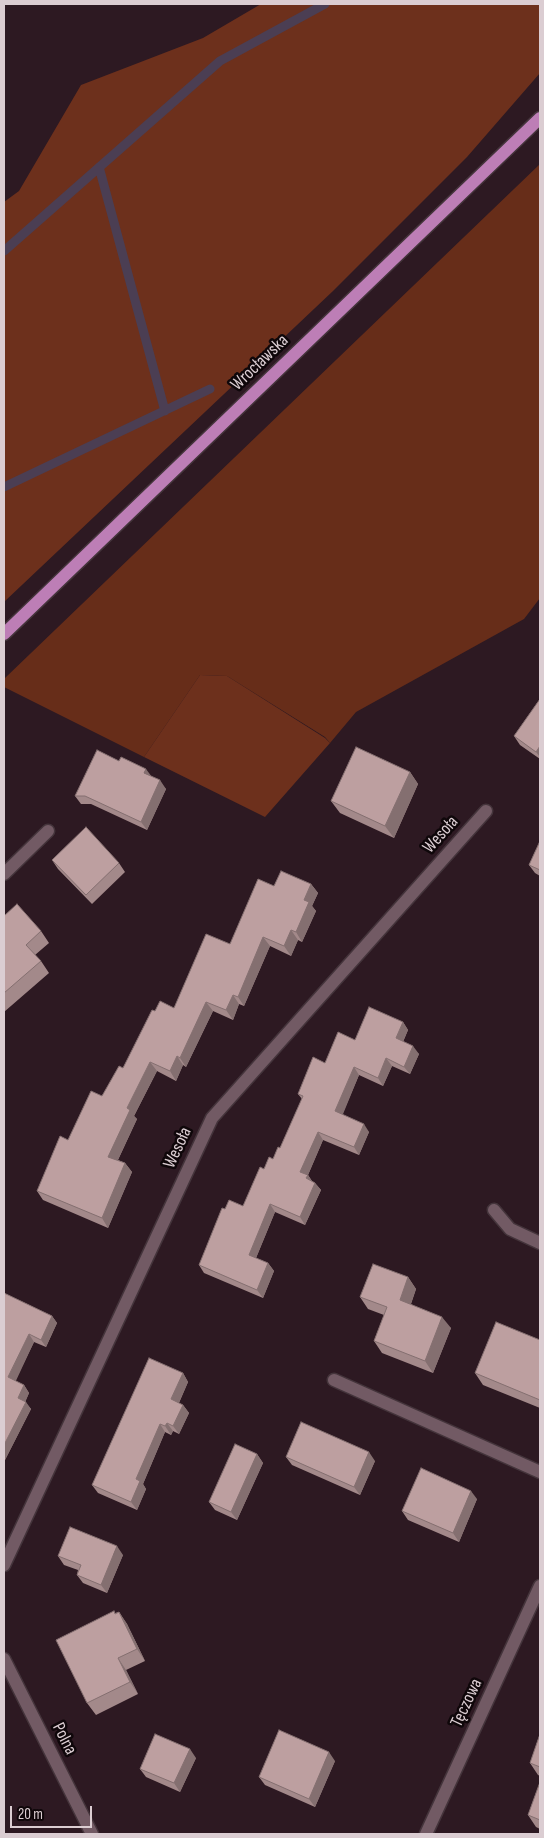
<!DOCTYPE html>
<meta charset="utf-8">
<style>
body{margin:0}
#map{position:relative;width:544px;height:1838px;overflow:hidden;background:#2d1922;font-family:"Sofia Sans Condensed",sans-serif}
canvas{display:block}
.frame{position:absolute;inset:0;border:5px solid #dbcdd2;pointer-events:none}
.scale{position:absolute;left:10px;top:1806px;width:82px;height:22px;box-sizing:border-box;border:2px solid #dbcdd2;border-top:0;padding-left:6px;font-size:15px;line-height:18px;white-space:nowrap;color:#dbcdd2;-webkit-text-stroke:4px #0f070a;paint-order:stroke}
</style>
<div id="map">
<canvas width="544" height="1838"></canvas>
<div class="frame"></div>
<div class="scale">20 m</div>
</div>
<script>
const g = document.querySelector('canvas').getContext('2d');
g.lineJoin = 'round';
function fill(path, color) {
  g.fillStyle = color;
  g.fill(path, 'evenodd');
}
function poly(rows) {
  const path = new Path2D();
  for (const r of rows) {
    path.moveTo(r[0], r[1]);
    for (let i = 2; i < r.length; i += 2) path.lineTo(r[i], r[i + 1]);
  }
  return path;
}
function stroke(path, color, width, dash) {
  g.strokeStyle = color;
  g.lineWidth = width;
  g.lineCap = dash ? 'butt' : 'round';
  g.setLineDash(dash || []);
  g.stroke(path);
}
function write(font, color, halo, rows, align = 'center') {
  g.font = font + ' "Sofia Sans Condensed",sans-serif';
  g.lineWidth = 5;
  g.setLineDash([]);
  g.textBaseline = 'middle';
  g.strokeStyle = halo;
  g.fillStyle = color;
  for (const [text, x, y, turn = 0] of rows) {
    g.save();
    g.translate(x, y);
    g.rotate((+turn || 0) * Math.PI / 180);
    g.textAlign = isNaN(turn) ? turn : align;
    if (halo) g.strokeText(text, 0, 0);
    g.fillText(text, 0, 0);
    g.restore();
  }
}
fill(poly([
 [540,164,540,598,524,619,356,712,330,743,325,737,227,676,200,675,144,757,4,687,5,678]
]), '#672d19');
fill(poly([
 [261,4,540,4,540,73,467,157,333,291,4,602,4,202,19,191,81,85,203,38],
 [200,675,227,676,325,738,330,743,265,817,144,757]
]), '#6d301c');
stroke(poly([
 [99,167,165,411],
 [4,251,220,61,325,4],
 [4,487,210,389]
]), '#4b3e53', 9);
const minor = poly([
 [4,874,48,831],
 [494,1210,510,1229,540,1243],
 [334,1380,540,1472],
 [4,1565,212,1118,486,811],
 [4,1659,92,1834],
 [426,1834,540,1586]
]);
const major = poly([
 [4,634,540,118]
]);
stroke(minor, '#44343b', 15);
stroke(major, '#44343b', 15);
stroke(minor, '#725a64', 12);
stroke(major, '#bd7eb6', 12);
fill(poly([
 [540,699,540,759,520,745,514,736],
 [410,772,418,784,394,838,340,813,331,801],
 [151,776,166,789,147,830,91,804,81,804,75,796],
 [540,841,540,876,535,873,529,865],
 [52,860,119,863,125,872,92,904,58,869],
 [311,884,318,893,312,906,316,911,302,942,298,940,291,956,270,946,244,1006,239,1004,233,1020,213,1011,186,1067,183,1065,176,1081,157,1071,134,1116,137,1119,118,1160,125,1163,132,1172,108,1228,43,1200,37,1191,68,1140,123,1068,155,1011,174,1008,230,944],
 [4,916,41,931,49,943,35,955,41,961,49,973,4,1012],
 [403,1022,408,1030,403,1042,419,1054,410,1074,392,1066,383,1086,359,1075,342,1115,369,1132,359,1155,323,1140,308,1175,312,1181,315,1183,321,1190,305,1225,275,1212,256,1258,268,1263,274,1271,263,1298,204,1273,199,1265,225,1209,243,1206,264,1169,273,1159,280,1148,302,1099,298,1094,325,1063,355,1040],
 [408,1277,416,1289,411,1304,451,1328,433,1373,382,1353,374,1341,384,1315,368,1309,360,1297],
 [4,1293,52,1316,57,1323,46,1347,34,1342,15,1381,24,1385,29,1393,25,1402,31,1409,5,1460,4,1459],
 [540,1340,540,1408,483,1385,475,1373],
 [183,1373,188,1382,179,1403,183,1405,189,1413,179,1434,173,1431,171,1435,165,1432,143,1484,146,1489,137,1510,98,1493,92,1485],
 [257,1454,263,1463,237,1520,215,1510,209,1502],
 [286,1457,375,1461,360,1495,292,1465],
 [477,1499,459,1542,408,1520,402,1511],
 [123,1555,107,1593,83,1583,77,1575,78,1570,64,1565,58,1556],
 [114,1611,115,1613,119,1612,127,1624,145,1661,126,1670,138,1694,96,1715,87,1703],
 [540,1734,540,1776,538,1775,530,1763],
 [196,1758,180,1792,146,1777,140,1769],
 [335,1761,315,1807,265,1785,259,1777],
 [540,1782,540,1829,536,1827,528,1815]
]), '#a3898a');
fill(poly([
 [540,746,540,757,536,752],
 [146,769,152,777,144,773],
 [410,772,418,784,394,838,385,826],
 [160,780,166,789,147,830,141,822],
 [311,884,318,893,312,906,316,911,302,942,296,932,304,900],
 [291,930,298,940,291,956,284,946],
 [263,937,270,946,244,1006,238,997],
 [233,995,239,1004,233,1020,226,1010],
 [206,1002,213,1011,186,1067,180,1058],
 [403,1022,408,1030,401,1046,396,1038],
 [413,1046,419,1054,410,1074,404,1067],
 [177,1056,183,1065,176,1081,170,1071],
 [386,1058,392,1066,383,1086,378,1078],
 [150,1062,157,1071,134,1116,137,1119,115,1166,108,1157,127,1108],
 [354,1067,359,1075,341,1119,335,1111],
 [364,1124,369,1132,359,1155,354,1147],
 [318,1132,323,1140,308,1175,313,1183,312,1186,300,1172],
 [125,1163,132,1172,108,1228,102,1218],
 [315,1183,321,1190,305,1225,300,1217],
 [270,1204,275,1212,254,1263,249,1255],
 [268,1263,274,1271,263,1298,257,1290],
 [408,1277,416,1289,408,1312,400,1300],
 [52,1316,57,1323,46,1347,41,1340],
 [442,1317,451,1328,433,1373,425,1361],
 [29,1334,34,1342,14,1385,8,1377],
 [183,1373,188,1382,177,1407,171,1399],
 [24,1385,29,1393,24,1405,18,1398],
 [26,1402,31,1409,5,1460,4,1458,4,1445],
 [183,1405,189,1413,179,1434,173,1426],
 [167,1423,173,1431,171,1435,165,1426],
 [160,1424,165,1432,143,1484,146,1489,137,1510,131,1502,136,1479],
 [369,1452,375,1461,360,1495,354,1487],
 [257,1454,263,1463,237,1520,231,1512],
 [471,1491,477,1499,459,1542,453,1533],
 [117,1546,123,1555,107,1593,101,1585],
 [119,1612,127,1624,145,1661,137,1649],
 [118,1658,126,1670,138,1694,130,1682],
 [190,1749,196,1758,180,1792,174,1783],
 [329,1752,335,1761,315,1807,309,1799]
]), '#846f70');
const building = poly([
 [540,699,540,746,536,752,514,736,540,699],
 [356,747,410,772,385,826,331,801,356,747],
 [97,750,119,761,121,757,146,769,144,773,160,780,141,822,85,796,75,796,97,750],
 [86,827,119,863,86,895,52,860,86,827],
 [540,841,540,870,529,865,540,841],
 [281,871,311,884,304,900,309,902,296,932,291,930,284,946,263,937,238,997,233,995,226,1010,206,1002,180,1058,177,1056,170,1071,150,1062,127,1108,130,1110,108,1157,125,1163,102,1218,37,1191,60,1136,68,1140,91,1091,102,1096,119,1066,123,1068,152,1010,155,1011,160,1001,174,1008,206,934,230,944,258,879,274,886,281,871],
 [17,904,41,931,26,945,41,961,4,993,4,916,17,904],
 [369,1007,403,1022,396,1038,413,1046,404,1067,386,1058,378,1078,354,1067,335,1111,364,1124,354,1147,318,1132,300,1172,308,1175,306,1178,315,1183,300,1217,270,1204,249,1255,268,1263,257,1290,199,1265,222,1208,225,1209,229,1200,243,1206,260,1167,264,1169,269,1157,273,1159,278,1147,280,1148,303,1096,298,1094,313,1057,325,1063,338,1032,355,1040,369,1007],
 [373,1264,408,1277,400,1300,442,1317,425,1361,374,1341,387,1307,360,1297,373,1264],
 [4,1293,52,1316,41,1340,29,1334,8,1377,24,1385,18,1398,26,1402,4,1445,4,1293],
 [496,1322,540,1340,540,1400,475,1373,496,1322],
 [149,1358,183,1373,171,1399,183,1405,173,1426,167,1423,165,1426,160,1424,136,1479,140,1481,131,1502,92,1485,149,1358],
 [301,1422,369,1452,354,1487,286,1457,301,1422],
 [235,1444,257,1454,231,1512,209,1502,235,1444],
 [421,1468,471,1491,453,1533,402,1511,421,1468],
 [70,1527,117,1546,101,1585,77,1575,81,1565,58,1556,70,1527],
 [114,1611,115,1614,119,1612,137,1649,118,1658,130,1682,87,1703,56,1640,114,1611],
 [279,1730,329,1752,309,1799,259,1777,279,1730],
 [155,1734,190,1749,174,1783,140,1769,155,1734],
 [540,1734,540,1767,530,1763,540,1734],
 [540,1782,540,1820,528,1815,540,1782]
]);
fill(building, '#bd9fa0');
stroke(building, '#846f70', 1);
write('18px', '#dbcdd2', '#0f070a', [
 ["Wrocławska",260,363,-44],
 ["Wesoła",441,835,-48],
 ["Wesoła",178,1148,-65],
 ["Tęczowa",467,1703,-65],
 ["Polna",64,1739,63]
]);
</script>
